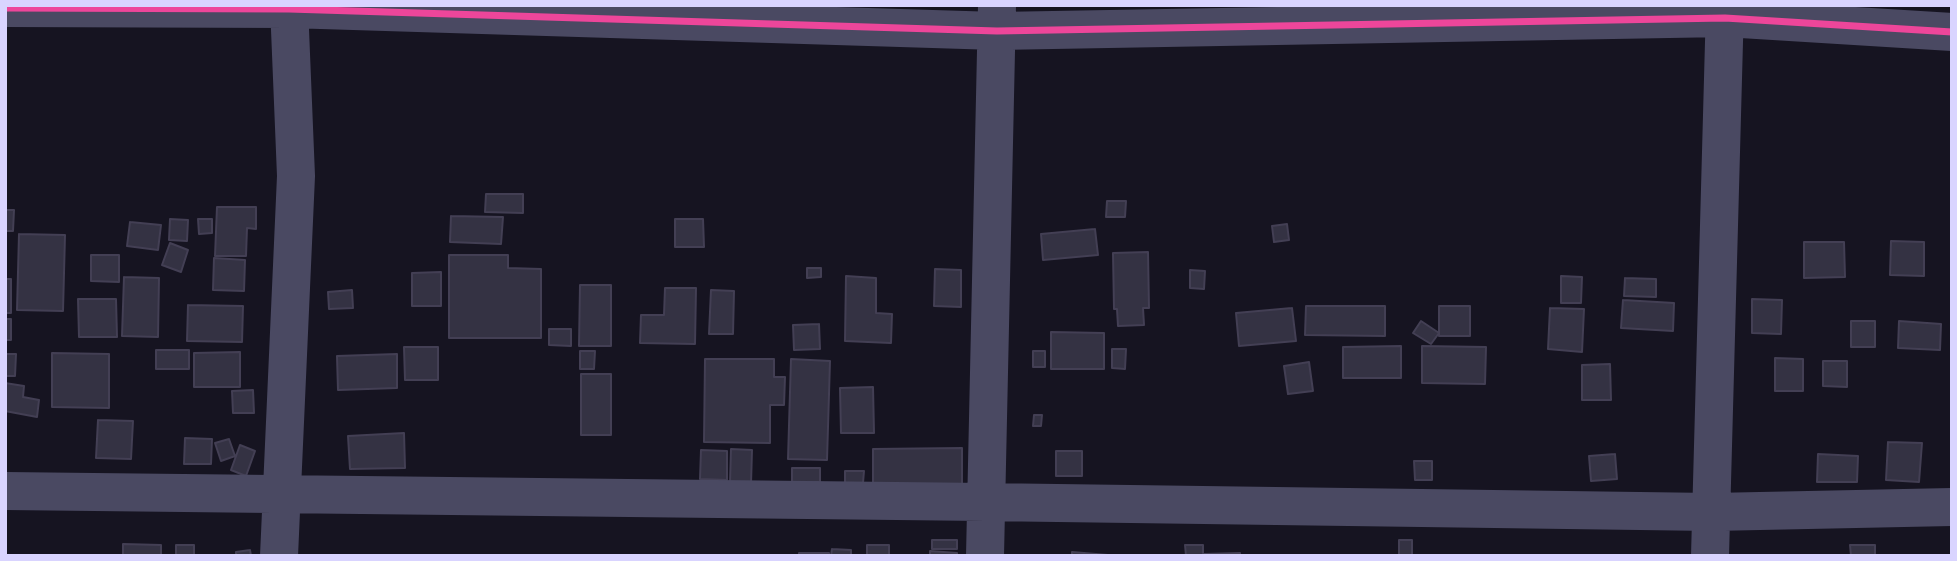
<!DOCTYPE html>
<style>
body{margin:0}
#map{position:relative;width:1957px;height:561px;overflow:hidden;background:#161421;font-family:"Nunito Sans",sans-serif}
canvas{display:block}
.frame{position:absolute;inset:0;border:7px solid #d9d4ff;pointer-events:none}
</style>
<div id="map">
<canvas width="1957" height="561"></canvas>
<div class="frame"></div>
</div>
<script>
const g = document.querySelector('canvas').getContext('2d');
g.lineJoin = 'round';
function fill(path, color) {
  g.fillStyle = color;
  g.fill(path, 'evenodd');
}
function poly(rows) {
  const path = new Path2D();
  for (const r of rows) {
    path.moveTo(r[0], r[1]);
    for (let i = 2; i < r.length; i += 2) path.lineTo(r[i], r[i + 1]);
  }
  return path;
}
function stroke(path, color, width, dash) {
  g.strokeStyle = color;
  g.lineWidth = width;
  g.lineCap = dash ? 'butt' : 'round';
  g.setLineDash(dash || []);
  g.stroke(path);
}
const building = poly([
 [486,194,523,194,523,213,485,212,486,194],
 [1107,201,1126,201,1125,217,1106,217,1107,201],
 [217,207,256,207,256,229,247,228,246,256,215,256,217,207],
 [5,210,14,210,13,231,5,231,5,210],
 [451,216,503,217,501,244,450,242,451,216],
 [170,219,188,220,187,241,169,240,170,219],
 [198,219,212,219,212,233,199,234,198,219],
 [675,219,703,219,704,247,675,247,675,219],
 [130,222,161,225,158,250,127,246,130,222],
 [1287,224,1289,240,1274,242,1272,226,1287,224],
 [1095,229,1098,255,1043,260,1041,234,1095,229],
 [19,234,65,235,63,311,17,310,19,234],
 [1891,241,1924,242,1924,276,1890,275,1891,241],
 [1804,242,1844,242,1845,277,1804,278,1804,242],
 [170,243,188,250,181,272,162,265,170,243],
 [1148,252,1149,308,1143,308,1144,325,1118,326,1117,309,1114,309,1113,253,1148,252],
 [91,255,119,255,119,282,91,281,91,255],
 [449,255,508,255,508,268,541,269,541,338,449,338,449,255],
 [214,258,245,260,244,291,213,290,214,258],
 [807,268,821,268,821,277,807,278,807,268],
 [935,269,961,270,961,307,934,306,935,269],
 [1190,270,1205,271,1204,289,1190,288,1190,270],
 [441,272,441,306,412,306,412,273,441,272],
 [846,276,876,278,876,313,892,314,891,343,845,341,846,276],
 [1561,276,1582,277,1581,303,1561,303,1561,276],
 [124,277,159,278,158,337,122,336,124,277],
 [1625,278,1656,279,1656,297,1624,296,1625,278],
 [5,279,11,279,11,313,5,313,5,279],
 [580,285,611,285,611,346,579,346,580,285],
 [665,288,696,288,695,344,640,343,641,315,664,315,665,288],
 [352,290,353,308,329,309,328,292,352,290],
 [711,290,734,291,733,334,709,334,711,290],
 [78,299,116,299,117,337,79,337,78,299],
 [1752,299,1782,300,1781,334,1752,333,1752,299],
 [1623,300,1674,303,1673,331,1621,328,1623,300],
 [188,305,243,306,242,342,187,341,188,305],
 [1306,306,1385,306,1385,336,1305,335,1306,306],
 [1439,306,1470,306,1470,336,1439,336,1439,306],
 [1292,308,1296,341,1239,346,1236,313,1292,308],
 [1550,308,1584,309,1582,352,1548,349,1550,308],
 [5,319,11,319,11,340,5,340,5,319],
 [1421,321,1439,333,1431,344,1413,333,1421,321],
 [1851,321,1875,321,1875,347,1851,347,1851,321],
 [1899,321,1941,324,1940,350,1898,348,1899,321],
 [819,324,820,349,794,350,793,325,819,324],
 [549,329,571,329,571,346,549,345,549,329],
 [1051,332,1104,333,1104,369,1051,369,1051,332],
 [1401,346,1401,378,1343,378,1343,347,1401,346],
 [1422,346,1486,347,1485,384,1422,383,1422,346],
 [404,347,438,347,438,380,405,380,404,347],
 [1112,349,1126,349,1125,369,1112,368,1112,349],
 [156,350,189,350,189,369,156,369,156,350],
 [580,351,595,351,594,369,580,369,580,351],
 [1033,351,1045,351,1045,367,1033,367,1033,351],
 [240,352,240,387,194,387,194,353,240,352],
 [52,353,109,354,109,408,52,407,52,353],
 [5,354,16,354,15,376,5,376,5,354],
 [397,354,397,388,338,390,337,356,397,354],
 [1775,358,1803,359,1803,391,1775,391,1775,358],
 [705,359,774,359,774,377,785,377,784,405,770,405,770,443,704,442,705,359],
 [791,359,830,361,827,460,788,459,791,359],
 [1823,361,1847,361,1847,387,1823,386,1823,361],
 [1309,362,1313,391,1288,394,1284,366,1309,362],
 [1610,364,1611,400,1582,400,1582,365,1610,364],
 [581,374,611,374,611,435,581,435,581,374],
 [5,383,24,386,23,397,39,400,37,417,5,411,5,383],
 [873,387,874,433,841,433,840,388,873,387],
 [253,390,254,413,233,413,232,391,253,390],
 [1034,415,1042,415,1041,426,1033,426,1034,415],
 [98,420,133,421,131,459,96,458,98,420],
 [404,433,405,468,350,469,348,436,404,433],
 [185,438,212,439,211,464,184,464,185,438],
 [229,439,235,456,221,461,215,443,229,439],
 [1888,442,1922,443,1919,482,1886,480,1888,442],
 [240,445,255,451,246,476,231,470,240,445],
 [962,448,962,485,873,487,873,449,962,448],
 [731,449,752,450,751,484,730,483,731,449],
 [701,450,727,451,727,480,700,479,701,450],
 [1056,451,1082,451,1082,476,1056,476,1056,451],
 [1615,454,1617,479,1591,481,1589,456,1615,454],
 [1818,454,1858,456,1857,482,1817,482,1818,454],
 [1414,461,1432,461,1432,480,1415,480,1414,461],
 [792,468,820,468,820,482,792,482,792,468],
 [845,471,864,471,863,483,845,483,845,471],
 [932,540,957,540,957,549,932,549,932,540],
 [1399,540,1412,540,1412,555,1399,555,1399,540],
 [123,544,161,545,161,556,123,556,123,544],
 [176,545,194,545,194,556,176,556,176,545],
 [867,545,889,545,889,556,867,556,867,545],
 [1185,545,1203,545,1203,556,1186,556,1185,545],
 [1850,545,1875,545,1875,556,1851,556,1850,545],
 [832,549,851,550,851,556,831,556,832,549],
 [250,550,251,556,236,556,236,552,250,550],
 [930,551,957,553,957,556,930,556,930,551],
 [1072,552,1108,555,1108,556,1072,556,1072,552],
 [799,553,829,553,829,556,799,556,799,553],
 [1240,553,1240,556,1204,556,1204,554,1240,553]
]);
fill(building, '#343243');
stroke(building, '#433f54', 2);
stroke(poly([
 [5,8,289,9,997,31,1725,18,1952,32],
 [5,491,985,502,1712,512,1952,507],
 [279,556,296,176,289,5],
 [985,556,997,5],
 [1710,556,1725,5]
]), '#4a4962', 38);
stroke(poly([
 [5,8,289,9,997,31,1725,18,1952,32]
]), '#ed469a', 7);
</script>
